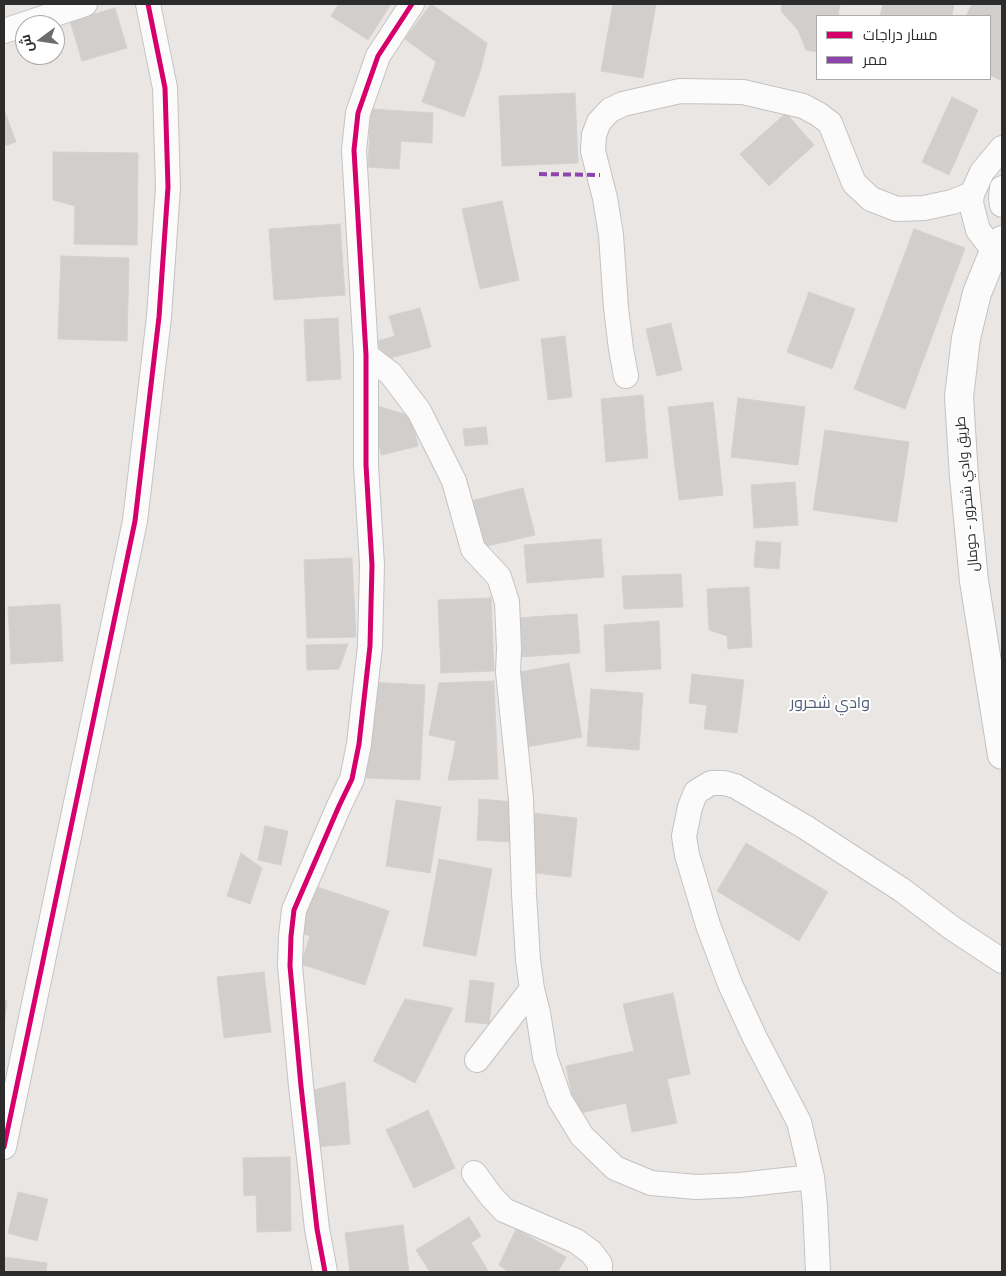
<!DOCTYPE html>
<meta charset="utf-8">
<style>
body{margin:0}
#map{position:relative;width:1006px;height:1276px;overflow:hidden;background:#e9e6e3;font-family:Lato,Cairo,sans-serif}
canvas{display:block}
.frame{position:absolute;inset:0;border:5px solid #2c2c2c;pointer-events:none}
.legend{position:absolute;left:816px;top:15px;width:175px;height:65px;box-sizing:border-box;background:#fff;border:1px solid #ababab;margin:0;padding:6px 9px;list-style:none;font-size:15px;color:#2c2c2c}
.legend li{display:flex;align-items:center;gap:10px;height:25px}
.legend b{width:25px;border:1px solid #ababab}
.north{position:absolute;left:15px;top:15px;width:50px;height:50px;box-sizing:border-box;background:#fff;border:1px solid #ababab;border-radius:50%;rotate:256deg;font-size:14px;font-weight:700;line-height:20px;text-align:center;color:#2c2c2c}
.north::after{content:'';display:block;margin:auto;width:18px;height:22px;background:#6e6d6c;clip-path:polygon(50% 0,100% 100%,50% 72%,0 100%)}
</style>
<div id="map">
<canvas width="1006" height="1276"></canvas>
<div class="frame"></div>
<ul class="legend">
<li><b style="height:6px;background:#d6006c"></b>مسار دراجات</li>
<li><b style="height:6px;background:#8e44ad"></b>ممر</li>
</ul>
<div class="north">ش</div>
</div>
<script>
const g = document.querySelector('canvas').getContext('2d');
g.lineJoin = 'round';
function fill(path, color) {
  g.fillStyle = color;
  g.fill(path, 'evenodd');
}
function poly(rows) {
  const path = new Path2D();
  for (const r of rows) {
    path.moveTo(r[0], r[1]);
    for (let i = 2; i < r.length; i += 2) path.lineTo(r[i], r[i + 1]);
  }
  return path;
}
function stroke(path, color, width, dash) {
  g.strokeStyle = color;
  g.lineWidth = width;
  g.lineCap = dash ? 'butt' : 'round';
  g.setLineDash(dash || []);
  g.stroke(path);
}
function write(font, color, halo, rows, align = 'center') {
  g.font = font + ' Lato,Cairo,sans-serif';
  g.lineWidth = 4;
  g.setLineDash([]);
  g.textBaseline = 'middle';
  g.strokeStyle = halo;
  g.fillStyle = color;
  for (const [text, x, y, turn = 0] of rows) {
    g.save();
    g.translate(x, y);
    g.rotate((+turn || 0) * Math.PI / 180);
    g.textAlign = isNaN(turn) ? turn : align;
    if (halo) g.strokeText(text, 0, 0);
    g.fillText(text, 0, 0);
    g.restore();
  }
}
const building = poly([
 [339,4,391,4,368,40,331,16,339,4],
 [431,4,487,43,481,69,464,117,422,102,436,62,405,39,431,4],
 [613,4,656,4,643,78,601,71,613,4],
 [782,4,840,4,838,16,817,16,817,52,806,50,798,30,781,11,782,4],
 [883,4,954,4,952,16,880,16,883,4],
 [972,4,1002,4,1002,81,990,75,990,16,966,16,972,4],
 [115,8,127,48,82,61,70,21,115,8],
 [575,93,578,163,502,166,499,96,575,93],
 [952,97,978,110,949,175,922,162,952,97],
 [371,109,433,113,432,143,401,141,399,169,368,167,371,109],
 [4,110,16,142,4,146,4,110],
 [786,113,814,145,769,186,740,154,786,113],
 [53,152,138,153,137,245,74,244,75,206,53,200,53,152],
 [502,201,519,280,480,289,462,209,502,201],
 [340,224,345,295,274,300,269,229,340,224],
 [914,229,965,248,905,409,854,389,914,229],
 [61,256,129,258,127,341,58,339,61,256],
 [809,292,855,309,832,369,787,352,809,292],
 [420,308,431,347,383,360,378,341,395,336,389,316,420,308],
 [338,318,341,379,307,381,304,320,338,318],
 [671,323,682,370,657,376,646,329,671,323],
 [565,336,572,397,548,400,541,339,565,336],
 [643,395,648,458,606,462,601,399,643,395],
 [738,398,805,407,798,465,731,457,738,398],
 [713,402,723,495,679,500,668,407,713,402],
 [378,406,411,416,418,446,381,455,376,425,378,406],
 [486,427,488,444,465,446,463,429,486,427],
 [825,430,909,442,897,522,813,510,825,430],
 [795,482,798,525,754,528,751,485,795,482],
 [523,488,535,535,483,547,471,501,523,488],
 [601,539,604,577,527,583,524,545,601,539],
 [756,541,781,543,779,569,754,567,756,541],
 [352,558,356,637,307,638,304,560,352,558],
 [681,574,683,607,624,609,622,576,681,574],
 [749,587,752,647,728,649,727,636,709,630,707,589,749,587],
 [491,598,494,671,441,673,438,600,491,598],
 [60,604,63,661,11,664,8,607,60,604],
 [577,614,580,653,519,657,516,618,577,614],
 [659,621,661,669,606,672,604,625,659,621],
 [348,644,339,669,307,670,306,645,348,644],
 [569,663,582,737,527,747,514,673,569,663],
 [692,674,744,680,737,733,704,729,707,705,689,703,692,674],
 [494,681,498,779,448,780,456,741,429,735,439,683,494,681],
 [370,682,425,685,420,780,366,778,370,682],
 [591,689,643,693,639,750,587,746,591,689],
 [479,799,514,802,511,842,477,840,479,799],
 [396,800,441,807,430,873,386,866,396,800],
 [532,813,577,818,571,877,526,872,532,813],
 [265,826,288,831,281,865,258,860,265,826],
 [746,843,828,892,799,941,717,891,746,843],
 [241,853,262,868,250,904,227,896,241,853],
 [439,859,492,869,476,956,423,946,439,859],
 [314,886,389,911,365,985,301,964,310,936,299,932,314,886],
 [264,972,271,1032,224,1038,217,977,264,972],
 [470,980,494,983,489,1024,465,1022,470,980],
 [673,993,690,1074,667,1079,677,1123,632,1132,626,1103,576,1114,566,1066,634,1051,623,1004,673,993],
 [405,999,453,1008,415,1083,373,1061,405,999],
 [4,1000,7,1001,4,1025,4,1000],
 [345,1082,350,1144,316,1147,314,1090,345,1082],
 [428,1110,455,1168,414,1188,386,1130,428,1110],
 [290,1157,291,1231,257,1232,256,1195,244,1196,243,1158,290,1157],
 [18,1192,48,1199,37,1241,8,1233,18,1192],
 [469,1217,481,1236,471,1243,489,1272,430,1272,416,1250,469,1217],
 [403,1225,409,1272,350,1272,345,1233,403,1225],
 [516,1229,566,1257,558,1272,508,1272,499,1265,516,1229],
 [4,1257,47,1263,46,1272,4,1272,4,1257]
]);
fill(building, '#d1cecc');
stroke(building, '#d4d1cf', 1);
const street = poly([
 [4,31,85,4],
 [1002,188,1001,198,1002,205],
 [994,251,978,230,971,203,972,194,982,172,1002,148],
 [366,355,391,374,419,411,454,481,473,549,499,577,507,602,509,649,508,672,521,799,524,894,528,960,532,989,538,1013,545,1057,560,1100,582,1136,615,1168,651,1183,696,1187,740,1185,812,1177],
 [626,376,621,349,616,308,611,235,605,198,593,151,594,135,599,122,610,110,623,104,680,91,743,92,803,106,818,114,830,123,854,183,871,199,897,209,924,208,952,202,972,194],
 [477,1060,532,989],
 [4,1147,135,521,159,317,168,187,165,88,148,4],
 [474,1173,491,1196,504,1210,576,1241,591,1252,600,1264,600,1272],
 [325,1272,317,1229,301,1086,290,966,291,936,294,910,339,806,352,779,359,744,370,646,372,565,366,465,366,355,354,150,358,113,378,56,412,4],
 [818,1272,815,1206,812,1177,799,1122,755,1038,730,984,708,925,687,855,684,836,690,807,696,792,711,783,724,783,735,786,805,827,902,890,952,928,1002,961]
]);
const secondary = poly([
 [1002,240,994,251,977,293,966,338,959,397,964,477,974,581,1002,755]
]);
stroke(street, '#c4c3c3', 26);
stroke(secondary, '#c4c3c3', 30);
stroke(street, '#fcfbfb', 24);
stroke(secondary, '#fcfbfb', 28);
stroke(poly([
 [539,174,600,175]
]), '#8e44ad', 4, [8, 4]);
stroke(poly([
 [4,1147,135,521,159,317,168,187,165,88,148,4],
 [325,1272,317,1229,301,1086,290,966,291,936,294,910,339,806,352,779,359,744,370,646,372,565,366,465,366,355,354,150,358,113,378,56,412,4]
]), '#d6006c', 5);
write('14px', '#2c2c2c', '#fff', [
 ["طريق وادي شحرور - حومال",967,494,-95]
]);
write('16px', '#515f78', '#fff', [
 ["وادي شحرور",830,703]
]);
</script>
